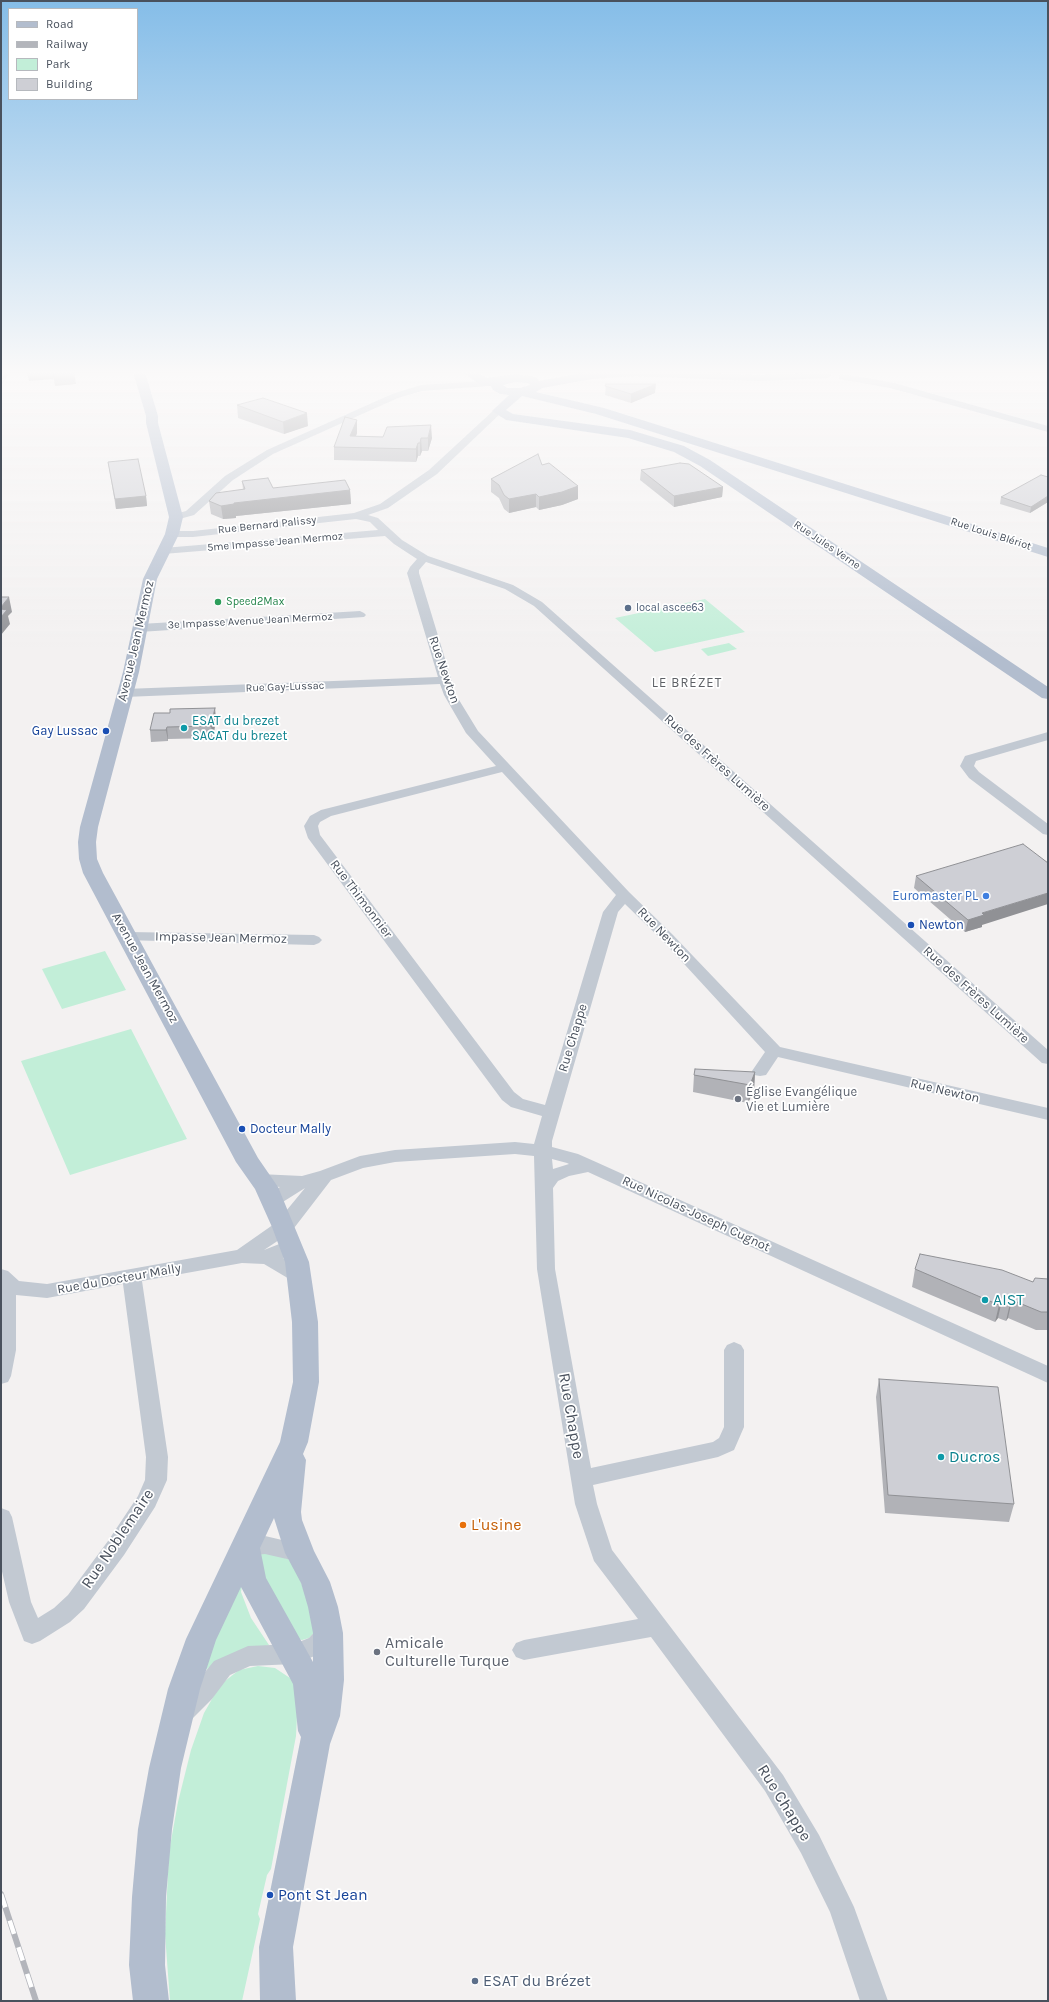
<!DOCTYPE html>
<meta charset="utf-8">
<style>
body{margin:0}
#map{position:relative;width:1049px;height:2002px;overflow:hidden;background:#f3f1f1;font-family:Karla,sans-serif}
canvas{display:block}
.frame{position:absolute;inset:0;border:2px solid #49515d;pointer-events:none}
.legend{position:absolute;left:8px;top:8px;width:130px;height:92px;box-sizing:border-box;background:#fff;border:1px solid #b6b9be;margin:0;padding:5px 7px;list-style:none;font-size:12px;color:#49515d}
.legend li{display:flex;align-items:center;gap:8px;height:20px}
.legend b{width:20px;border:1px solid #b6b9be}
</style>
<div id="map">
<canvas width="1049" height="2002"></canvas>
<div class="frame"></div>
<ul class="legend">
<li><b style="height:5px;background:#b2bdce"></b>Road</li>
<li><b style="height:5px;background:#b3b5bb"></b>Railway</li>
<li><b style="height:11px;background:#c2eed8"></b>Park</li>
<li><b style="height:11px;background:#cecfd5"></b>Building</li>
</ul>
</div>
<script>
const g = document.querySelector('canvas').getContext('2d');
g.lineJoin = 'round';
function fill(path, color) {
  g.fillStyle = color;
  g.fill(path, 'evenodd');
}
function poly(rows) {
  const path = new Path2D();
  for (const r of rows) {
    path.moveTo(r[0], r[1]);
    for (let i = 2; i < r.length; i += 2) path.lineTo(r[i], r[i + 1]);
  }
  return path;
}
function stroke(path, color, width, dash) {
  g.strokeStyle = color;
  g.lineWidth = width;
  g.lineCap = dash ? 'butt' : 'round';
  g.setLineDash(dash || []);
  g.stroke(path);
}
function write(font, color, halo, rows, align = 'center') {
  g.font = font + ' Karla,sans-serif';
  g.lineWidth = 3.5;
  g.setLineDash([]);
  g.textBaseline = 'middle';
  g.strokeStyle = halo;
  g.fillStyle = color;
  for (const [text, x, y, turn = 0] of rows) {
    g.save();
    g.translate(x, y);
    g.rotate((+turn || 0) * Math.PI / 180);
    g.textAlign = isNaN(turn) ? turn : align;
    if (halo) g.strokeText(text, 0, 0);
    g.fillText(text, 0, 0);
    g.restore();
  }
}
fill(poly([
 [705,599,745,632,655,652,615,618],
 [729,643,737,649,708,656,701,649],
 [105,951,126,990,62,1009,42,969],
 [131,1029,187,1139,70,1175,21,1061],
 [260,1553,269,1553,288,1559,295,1566,315,1621,313,1634,309,1638,302,1640,293,1638,258,1576],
 [243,1579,241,1592,251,1618,269,1645,219,1660,203,1672,221,1624],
 [258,1666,275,1668,293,1680,298,1697,296,1736,271,1869,267,1875,258,1914,260,1919,242,2001,170,2001,165,1934,169,1852,178,1802,191,1750,204,1713,220,1685,239,1670]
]), '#c2eed8');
fill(poly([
 [604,372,687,372,759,375,827,372,832,375,827,378,759,381,635,376,591,379,586,376,591,373,604,372],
 [842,374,894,383,1048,426,1048,432,890,388,839,379,839,375,842,374],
 [497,380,500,381,500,385,422,391,398,398,273,454,233,480,194,515,176,520,171,517,172,515,186,511,225,476,267,450,392,394,421,385,497,380],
 [498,408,503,411,501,413,437,474,388,508,368,515,378,518,402,540,428,556,513,585,542,602,1048,1050,1048,1064,1042,1063,534,606,505,589,426,562,419,570,419,573,456,695,478,731,629,892,673,935,780,1047,1048,1108,1048,1120,778,1057,766,1075,760,1076,754,1075,752,1071,765,1052,663,941,625,904,618,912,552,1141,552,1147,578,1154,596,1162,1048,1366,1048,1383,588,1172,569,1176,558,1181,553,1188,555,1269,591,1468,713,1442,719,1438,724,1427,724,1350,727,1345,734,1342,741,1345,744,1350,744,1427,734,1450,718,1457,593,1485,597,1504,612,1550,783,1775,819,1835,854,1907,888,2001,860,2001,830,1912,801,1853,765,1791,651,1637,524,1660,516,1657,512,1650,516,1643,524,1640,638,1619,594,1561,575,1504,537,1269,534,1156,515,1154,395,1162,363,1168,331,1180,291,1232,264,1250,292,1239,299,1241,301,1246,299,1251,283,1258,305,1270,308,1275,305,1280,298,1282,291,1280,264,1264,242,1263,142,1281,168,1457,167,1480,155,1507,124,1555,84,1609,70,1622,40,1641,32,1644,24,1641,9,1602,1,1567,1,1508,9,1511,12,1517,31,1602,38,1618,54,1608,68,1595,108,1541,138,1496,145,1480,146,1457,123,1284,47,1298,16,1295,16,1350,11,1376,8,1382,1,1384,1,1269,8,1271,19,1281,47,1284,237,1250,277,1222,305,1188,278,1205,272,1206,266,1205,263,1200,266,1195,280,1187,253,1184,250,1180,253,1176,259,1174,302,1176,320,1171,360,1156,395,1150,515,1142,534,1144,542,1116,511,1107,502,1100,308,838,304,826,310,816,321,810,496,766,466,733,444,695,440,684,125,697,119,693,125,689,438,677,407,573,410,567,417,559,394,544,385,536,163,554,158,551,163,548,378,530,370,522,356,519,193,537,172,537,167,534,172,531,193,531,354,513,380,504,429,470,495,409,498,408],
 [502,772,616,895,603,912,545,1105,523,1099,514,1092,320,835,318,826,320,822,331,816,502,772],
 [552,1159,567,1163,569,1164,553,1169,552,1159],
 [360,611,364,613,366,615,364,617,140,632,134,628,140,624,360,611],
 [1048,732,1048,740,983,759,976,761,974,766,979,772,1048,824,1048,835,1043,834,969,778,960,766,965,756,1048,732],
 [128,932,314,935,319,937,322,940,319,943,314,945,123,940,120,937,123,934,128,932],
 [265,1536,308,1546,311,1553,308,1560,300,1562,265,1554,245,1556,237,1554,234,1547,237,1540,265,1536],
 [328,1623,336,1626,340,1633,336,1640,325,1652,294,1664,250,1666,230,1675,212,1699,192,1719,184,1722,176,1719,172,1711,176,1703,196,1683,214,1661,248,1646,294,1644,309,1638,320,1626,328,1623]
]), '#c2c9d2');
fill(poly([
 [133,372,145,372,158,416,158,423,183,517,179,534,157,579,139,672,98,827,96,842,97,859,103,873,258,1158,278,1187,309,1262,318,1322,319,1382,308,1442,303,1454,306,1460,301,1512,302,1520,314,1551,330,1582,338,1607,343,1633,344,1680,340,1716,330,1744,293,1947,296,2001,260,2001,259,1947,301,1737,298,1731,293,1684,241,1587,216,1640,200,1689,181,1768,172,1829,166,1897,165,1965,169,2001,133,2001,129,1965,132,1897,138,1829,149,1768,168,1689,186,1639,280,1442,293,1382,292,1322,285,1262,272,1227,255,1189,236,1162,83,873,79,859,78,842,80,827,123,672,143,579,165,534,169,517,146,423,146,416,133,372],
 [274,1518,285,1553,301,1583,308,1607,313,1633,313,1662,266,1578,260,1548,274,1518],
 [462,372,477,372,487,378,515,374,536,377,539,381,587,372,615,372,609,376,542,388,536,392,604,408,1048,548,1048,557,596,414,522,396,506,410,513,414,630,430,684,446,710,460,1048,687,1048,699,1042,698,700,466,674,452,628,438,506,420,492,411,509,395,500,394,493,390,491,386,481,385,462,372],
 [515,382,528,383,530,385,520,388,507,388,503,385,515,382]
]), '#b2bdce');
const railFar1 = poly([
 [1,383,8,372]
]);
const rail = poly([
 [1,1894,36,2001]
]);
stroke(railFar1, '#b3b5bb', 3);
stroke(rail, '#b3b5bb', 6);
stroke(railFar1, '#fff', 2, [6]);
stroke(rail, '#fff', 4.5, [14]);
fill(poly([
 [606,384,655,393,631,403,605,395],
 [237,405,308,426,284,434,238,418],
 [357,420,357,433,356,436,432,438,428,451,422,451,420,456,418,456,416,462,334,460,334,447],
 [108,462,146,496,147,506,116,509],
 [542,465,578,499,562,505,539,510,536,507,509,513,504,509,499,498,491,492,491,479],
 [641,470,723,487,722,497,674,507,640,480],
 [1048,477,1048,502,1030,513,1000,504,1001,497],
 [242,481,273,488,350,490,351,504,236,516,236,518,223,519,211,514,209,501,243,489],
 [216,719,213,738,168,739,168,741,151,742,150,730],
 [916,876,982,925,982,927,965,932,914,888],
 [755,1072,754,1090,748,1103,693,1092,694,1075],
 [915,1269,1033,1282,1048,1279,1048,1330,1036,1330,1008,1318,1006,1321,998,1318,995,1322,912,1287],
 [879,1379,1014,1504,1009,1522,885,1513,876,1397]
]), '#b1b2b7');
fill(poly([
 [27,372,53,372,54,379,29,381],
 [65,372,74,372,76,384,55,386,53,373],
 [656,384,655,393,631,403,631,394],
 [307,413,308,426,284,434,283,422],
 [357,420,357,433,352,447,350,436],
 [431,425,432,438,428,451,428,438],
 [421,438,422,451,420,456,420,443],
 [418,443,418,456,416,462,416,449],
 [578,486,578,499,562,505,539,510,539,497],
 [723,487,722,497,674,507,674,496],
 [350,490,351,504,236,516,236,518,223,519,221,506,234,503],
 [536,494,536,507,509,513,509,499],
 [146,496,147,506,116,509,115,499],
 [1048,496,1048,502,1030,513,1031,507],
 [9,597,12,612,8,616,10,624,1,635,1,607],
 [215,708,216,719,213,738,211,726],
 [167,727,168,739,168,741,166,730],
 [1048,893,1048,904,982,925,982,927,965,932,968,920,982,913],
 [755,1072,754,1090,748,1103,750,1085],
 [1002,1300,998,1318,995,1322,999,1305],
 [1012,1300,1008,1318,1006,1321,1010,1303]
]), '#909195');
const building = poly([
 [53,372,65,372,53,373,53,372],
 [606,384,656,384,631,394,605,386,606,384],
 [263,398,307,413,283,422,237,405,263,398],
 [345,417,357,420,350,436,383,437,387,427,431,425,428,438,421,438,420,443,418,443,416,449,334,447,345,417],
 [538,454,542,465,549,463,578,486,562,492,539,497,536,494,509,499,504,495,499,485,491,479,538,454],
 [138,459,146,496,115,499,108,462,138,459],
 [680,463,689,464,723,487,674,496,641,470,680,463],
 [1041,475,1048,477,1048,496,1031,507,1001,497,1041,475],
 [268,478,273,488,345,480,350,490,234,503,234,504,221,506,209,501,216,493,245,489,242,481,268,478],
 [1,597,9,597,1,607,1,597],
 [1,609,7,610,1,617,1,609],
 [215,708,211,726,167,727,166,730,150,730,154,713,170,713,170,709,215,708],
 [1023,844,1048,863,1048,893,982,913,984,915,968,920,916,876,1023,844],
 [695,1069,755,1072,750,1085,694,1075,695,1069],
 [920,1254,1002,1270,1033,1282,1035,1278,1048,1279,1048,1312,1041,1312,1012,1300,1010,1303,1002,1300,999,1305,915,1269,920,1254],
 [879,1379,998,1387,1014,1504,888,1495,879,1379]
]);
fill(building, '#cecfd5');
stroke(building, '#909195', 1);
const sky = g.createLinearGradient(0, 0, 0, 653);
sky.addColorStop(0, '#85bde8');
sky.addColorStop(0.57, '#faf9f9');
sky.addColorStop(1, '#faf9f900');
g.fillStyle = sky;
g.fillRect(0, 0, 1049, 653);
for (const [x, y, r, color] of [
 [218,602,4,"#2e9e5b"],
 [628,608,4,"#5c6f8a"],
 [184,728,4,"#0f9aa8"],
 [106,731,4,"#1a4fb4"],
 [986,896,4,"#3f7fe0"],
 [911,925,4,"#1a4fb4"],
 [738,1099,4,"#6b7280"],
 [242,1129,4,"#1a4fb4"],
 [985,1300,4,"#0f9aa8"],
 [941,1457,4,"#0f9aa8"],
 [463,1525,4,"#e8710a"],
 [377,1652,4,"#6b7280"],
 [270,1895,4,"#1a4fb4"],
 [475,1981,4,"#5c6f8a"]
]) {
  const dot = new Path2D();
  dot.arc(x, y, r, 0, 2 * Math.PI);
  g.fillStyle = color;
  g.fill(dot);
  stroke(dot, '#fff', 1.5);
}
write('11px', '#49515d', '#fff', [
 ["Rue Bernard Palissy",267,525,-6],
 ["Rue Louis Blériot",991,534,18],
 ["5me Impasse Jean Mermoz",275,542,-5],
 ["Rue Jules Verne",827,545,34],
 ["3e Impasse Avenue Jean Mermoz",250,621,-3],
 ["Rue Gay-Lussac",285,687,-2]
]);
write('11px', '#27864d', '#fff', [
 ["Speed2Max",226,602]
], 'left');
write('11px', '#4e5e75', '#fff', [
 ["local ascee63",636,608]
], 'left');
write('13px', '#49515d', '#fff', [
 ["Avenue Jean Mermoz",136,641,-77],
 ["Rue Newton",444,670,71],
 ["Rue des Frères Lumière",717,763,42],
 ["Rue Thimonnier",361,899,53],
 ["Rue Newton",664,935,46],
 ["Impasse Jean Mermoz",221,938,1],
 ["Avenue Jean Mermoz",145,968,61],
 ["Rue des Frères Lumière",976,995,42],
 ["Rue Chappe",573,1038,-73],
 ["Rue Newton",945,1091,13],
 ["Rue Nicolas-Joseph Cugnot",696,1214,25],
 ["Rue du Docteur Mally",119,1279,-10]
]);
g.letterSpacing = '1px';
write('13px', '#5d6065', '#fff', [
 ["LE BRÉZET",687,683]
]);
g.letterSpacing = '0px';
write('13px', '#0d838f', '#fff', [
 ["ESAT du brezet",192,721],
 ["SACAT du brezet",192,736]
], 'left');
write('13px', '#164399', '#fff', [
 ["Gay Lussac",98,731,"right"],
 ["Newton",919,925],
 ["Docteur Mally",250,1129]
], 'left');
write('13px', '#366cbe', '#fff', [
 ["Euromaster PL",978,896]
], 'right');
write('13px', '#5b616d', '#fff', [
 ["Église Evangélique",746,1092],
 ["Vie et Lumière",746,1107]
], 'left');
write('16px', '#0d838f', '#fff', [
 ["AIST",993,1300],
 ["Ducros",949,1457]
], 'left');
write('16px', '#49515d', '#fff', [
 ["Rue Chappe",571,1416,80],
 ["Rue Noblemaire",118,1539,-56],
 ["Rue Chappe",784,1803,58]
]);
write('16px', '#c56008', '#fff', [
 ["L'usine",471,1525]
], 'left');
write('16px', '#5b616d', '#fff', [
 ["Amicale",385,1643],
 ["Culturelle Turque",385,1661]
], 'left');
write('16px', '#164399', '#fff', [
 ["Pont St Jean",278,1895]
], 'left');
write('16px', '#4e5e75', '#fff', [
 ["ESAT du Brézet",483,1981]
], 'left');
</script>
